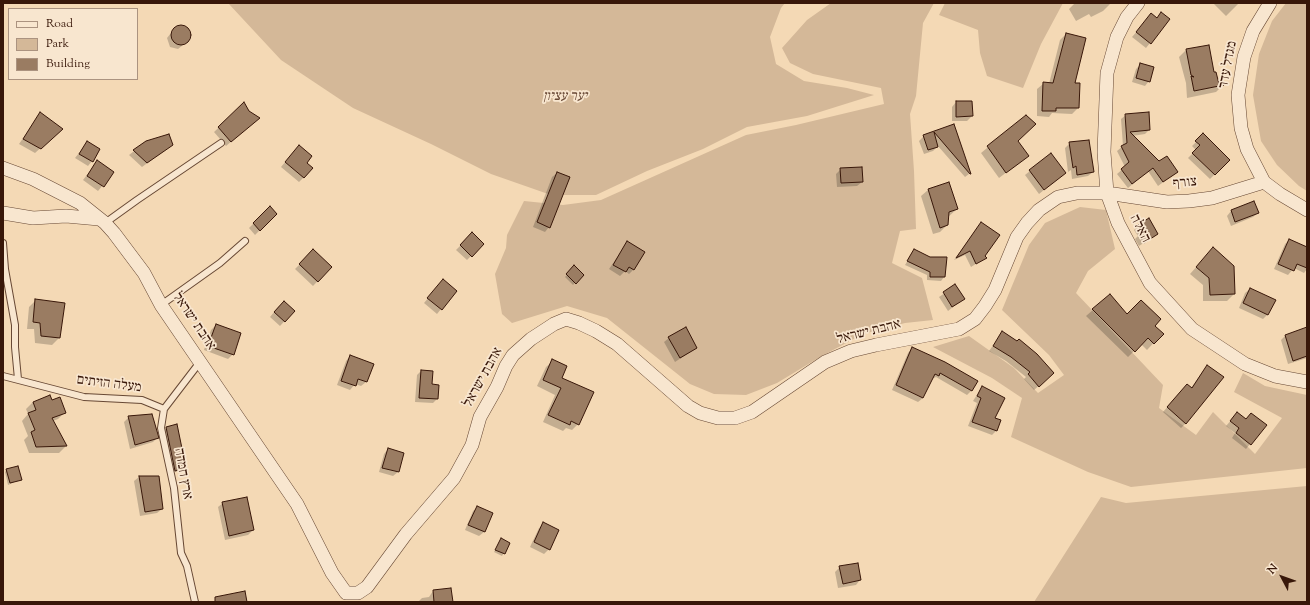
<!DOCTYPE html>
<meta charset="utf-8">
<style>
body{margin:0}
#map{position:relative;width:1310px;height:605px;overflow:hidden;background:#f4d9b5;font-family:"Sorts Mill Goudy",serif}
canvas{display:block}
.frame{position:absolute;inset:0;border:4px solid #381709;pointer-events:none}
.legend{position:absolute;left:8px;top:8px;width:130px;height:72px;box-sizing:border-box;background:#f8e6cf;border:1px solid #ab9380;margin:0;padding:5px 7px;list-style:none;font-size:12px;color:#381709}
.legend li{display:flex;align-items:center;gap:8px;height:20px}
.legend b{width:20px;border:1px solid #ab9380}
.north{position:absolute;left:1262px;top:557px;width:40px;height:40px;-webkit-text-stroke:3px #f8e6cf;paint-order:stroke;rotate:311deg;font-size:11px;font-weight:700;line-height:16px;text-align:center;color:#381709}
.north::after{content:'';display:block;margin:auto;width:14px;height:18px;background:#381709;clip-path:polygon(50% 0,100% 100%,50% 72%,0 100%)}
</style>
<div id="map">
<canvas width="1310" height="605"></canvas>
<div class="frame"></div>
<ul class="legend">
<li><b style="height:5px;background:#f8e6cf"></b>Road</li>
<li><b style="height:11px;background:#d4b898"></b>Park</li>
<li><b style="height:11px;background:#9a7c62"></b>Building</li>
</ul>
<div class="north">N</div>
</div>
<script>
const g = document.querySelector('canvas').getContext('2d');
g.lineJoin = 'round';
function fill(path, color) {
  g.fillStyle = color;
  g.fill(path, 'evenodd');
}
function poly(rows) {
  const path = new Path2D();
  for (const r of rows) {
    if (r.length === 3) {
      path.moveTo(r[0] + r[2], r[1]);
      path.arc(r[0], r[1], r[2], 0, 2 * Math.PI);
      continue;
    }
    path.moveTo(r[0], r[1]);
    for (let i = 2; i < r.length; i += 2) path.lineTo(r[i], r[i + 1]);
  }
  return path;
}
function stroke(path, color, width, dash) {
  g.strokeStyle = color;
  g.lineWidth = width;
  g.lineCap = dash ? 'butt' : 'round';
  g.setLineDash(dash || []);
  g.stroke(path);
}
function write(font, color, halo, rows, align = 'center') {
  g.font = font + ' "Sorts Mill Goudy","Frank Ruhl Libre",serif';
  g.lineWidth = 3.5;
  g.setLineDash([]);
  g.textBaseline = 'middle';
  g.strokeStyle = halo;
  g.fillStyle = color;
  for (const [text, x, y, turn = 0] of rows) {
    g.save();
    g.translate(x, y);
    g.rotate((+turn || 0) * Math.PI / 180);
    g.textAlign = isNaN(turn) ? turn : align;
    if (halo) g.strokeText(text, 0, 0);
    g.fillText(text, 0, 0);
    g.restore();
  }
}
fill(poly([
 [228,3,785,3,781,8,770,37,776,64,804,81,847,88,874,95,807,116,747,127,703,149,647,171,596,195,551,195,491,174,431,144,353,108,281,60],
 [831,3,934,3,923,23,916,96,910,114,914,171,916,229,900,231,892,263,922,278,933,320,905,323,863,334,820,357,777,383,746,395,714,394,690,384,607,318,567,306,512,323,502,314,495,274,506,248,507,235,524,201,563,205,601,200,746,135,796,125,884,104,881,88,813,74,790,63,782,48,807,20],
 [945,3,1063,3,1041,44,1023,88,987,76,980,53,978,30,939,15],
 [1286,3,1307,3,1307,191,1299,186,1277,165,1261,141,1253,95,1259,54,1272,21],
 [1080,207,1106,210,1115,249,1088,271,1076,293,1163,385,1159,408,1196,435,1213,412,1255,454,1282,418,1234,392,1243,373,1265,386,1307,395,1307,468,1131,487,1088,472,1011,437,1022,398,992,378,933,347,969,336,1014,368,1038,393,1064,375,1049,355,1002,310,1029,245,1045,223],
 [1307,486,1307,602,1034,602,1101,497,1126,503]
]), '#d4b898');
fill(poly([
 [1075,3,1110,3,1110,4,1103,11,1091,17,1089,14,1076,21,1069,9],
 [1213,3,1239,3,1226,16],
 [1151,15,1156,19,1169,19,1146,48,1132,37],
 [180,26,186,27,191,35,188,41,178,49,170,47,167,38,175,28],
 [1066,34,1078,108,1072,114,1052,113,1049,117,1037,116,1037,89,1043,84,1049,84,1060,40],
 [1186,50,1213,73,1218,85,1222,86,1216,92,1187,98,1186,83,1179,57],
 [1141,64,1149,81,1145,86,1132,82,1136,69],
 [956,102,972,116,967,121,952,121,952,107],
 [244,104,254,122,226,146,214,132],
 [40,114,57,133,35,153,19,144],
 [1126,115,1149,130,1145,134,1132,136,1159,162,1177,172,1158,186,1148,171,1128,188,1117,174,1125,167,1117,151,1123,146,1121,119],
 [1026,116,1017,141,1028,156,999,178,981,153],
 [953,126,969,174,965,177,938,146,933,151,924,154,919,141,924,136],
 [1203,135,1229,160,1210,179,1188,158,1196,150,1192,146],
 [147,141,172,145,142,167,129,155],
 [87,143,92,161,88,166,75,158],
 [1070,143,1093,172,1088,176,1072,179,1071,170,1068,172,1065,148],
 [295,150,305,163,304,177,299,182,281,167],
 [97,162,113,173,98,191,83,180],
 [841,169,862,182,857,186,837,187,836,174],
 [1030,171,1065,173,1039,194,1025,175],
 [557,173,549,227,545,232,533,227,552,177],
 [928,190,957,209,948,217,947,225,940,232,933,234,921,196],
 [1254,202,1258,213,1253,217,1231,226,1227,216,1231,211],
 [270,207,276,214,255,235,249,228],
 [981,223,985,258,971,267,965,255,954,260],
 [1139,225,1157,234,1139,246,1135,239,1138,236,1134,230],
 [472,234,483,244,467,260,456,250],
 [1289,240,1307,248,1307,269,1304,273,1294,268,1288,275,1274,269,1285,244],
 [627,243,634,269,629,274,625,271,620,276,609,269],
 [914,250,944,277,941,281,927,280,927,275,905,265],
 [313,251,331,267,313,286,295,269],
 [1206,256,1234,294,1227,301,1203,301,1203,285,1190,274],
 [574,267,582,275,573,285,565,277],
 [439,285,441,309,437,314,424,303],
 [955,286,963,299,948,311,939,297],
 [1250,289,1268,314,1263,319,1239,308,1245,293],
 [1110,295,1127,315,1154,326,1162,334,1147,350,1141,344,1128,357,1086,316],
 [36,300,59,338,52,345,35,343,34,329,27,329,29,307],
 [279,306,294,311,280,326,270,317],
 [216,325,233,354,228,359,204,350,211,330],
 [1305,329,1307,336,1307,358,1288,364,1281,340,1285,336],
 [1002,333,1048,378,1034,390,1024,379,1026,377,1006,361,989,351],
 [669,338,696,348,675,362,664,342],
 [912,348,972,390,967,395,936,377,932,379,923,398,918,402,892,390,908,353],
 [350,356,366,382,361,386,355,384,350,390,337,385,346,361],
 [553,361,578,424,572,430,566,428,563,431,543,422,555,395,537,386,546,367],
 [421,371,431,385,437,399,433,403,415,402,417,375],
 [1203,371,1186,423,1181,428,1163,412,1183,389,1191,388],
 [982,387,996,431,992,435,968,426,977,403,973,401],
 [33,402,51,402,65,412,58,419,53,421,66,446,59,453,29,453,24,440,28,436,22,421,28,414,26,409],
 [129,417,157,438,153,442,130,449,124,422],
 [1233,418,1250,444,1246,449,1232,438,1235,433,1226,426],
 [166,428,185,468,183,470,173,472,164,430],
 [388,449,403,453,398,472,393,476,379,472,384,454],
 [7,470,21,479,8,485,5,472],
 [139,477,158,477,162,509,157,513,140,516,134,481],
 [223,503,253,530,248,535,225,540,218,507],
 [478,507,492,514,484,532,479,536,465,530,473,511],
 [544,524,549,549,544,554,530,547,539,528],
 [501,539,509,543,502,556,494,552],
 [840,567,860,580,856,585,838,588,835,572],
 [433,591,452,602,418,602,422,598,429,597]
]), '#0003');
const building = poly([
 [1161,12,1170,19,1151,44,1136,32,1151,13,1157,18,1161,12],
 [181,35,10],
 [1066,33,1086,38,1075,83,1080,83,1079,108,1056,108,1056,111,1042,111,1043,82,1053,83,1066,33],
 [1209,45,1214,72,1216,72,1219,84,1224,85,1194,91,1191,76,1194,77,1191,75,1186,49,1209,45],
 [1140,63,1154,67,1150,82,1136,78,1140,63],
 [956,101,972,101,973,116,956,117,956,101],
 [244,102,249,111,260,118,231,142,218,127,244,102],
 [40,112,63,129,41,149,23,139,40,112],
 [1149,112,1150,130,1130,132,1159,161,1167,156,1178,172,1163,182,1153,168,1132,184,1121,169,1129,162,1121,146,1127,143,1125,114,1149,112],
 [1026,115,1036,124,1018,141,1029,156,1006,173,987,146,1026,115],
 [954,124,971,174,970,174,934,132,938,147,928,150,923,135,954,124],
 [1203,133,1230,160,1215,175,1192,153,1200,145,1195,141,1203,133],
 [169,134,173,145,147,163,133,150,146,141,169,134],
 [1089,140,1094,172,1077,175,1076,166,1073,168,1069,142,1089,140],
 [87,141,100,149,93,162,79,154,87,141],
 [299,145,312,156,307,163,313,168,304,178,285,162,299,145],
 [1051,153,1066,173,1044,190,1029,170,1051,153],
 [97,160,114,172,104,187,87,176,97,160],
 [862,167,863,182,841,183,840,168,862,167],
 [557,172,570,177,550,228,537,222,557,172],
 [949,182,958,209,949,212,948,225,940,228,928,189,949,182],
 [1254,201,1259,213,1235,222,1231,210,1254,201],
 [270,206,277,214,260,231,253,223,270,206],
 [1149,218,1158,234,1144,243,1138,233,1142,231,1138,225,1149,218],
 [981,222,1000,235,985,256,987,258,976,264,970,251,956,258,981,222],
 [472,232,484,244,472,257,460,245,472,232],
 [1289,239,1307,247,1307,268,1297,264,1294,271,1278,264,1289,239],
 [627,241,645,252,634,270,629,267,626,272,613,265,627,241],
 [1213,247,1234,266,1235,294,1210,295,1209,278,1196,267,1213,247],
 [313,249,332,267,318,282,299,264,313,249],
 [914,249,930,257,947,257,945,277,930,277,930,272,907,261,914,249],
 [574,265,584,275,576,284,566,274,574,265],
 [443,279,457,291,442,310,427,298,443,279],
 [955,284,965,299,952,307,943,292,955,284],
 [1250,288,1276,300,1268,315,1243,303,1250,288],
 [1110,294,1127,314,1141,300,1161,319,1155,326,1164,334,1154,344,1148,338,1135,352,1092,309,1110,294],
 [35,299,65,303,60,338,41,336,40,323,33,322,35,299],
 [284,301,295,311,285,322,274,312,284,301],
 [216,324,241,333,234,355,208,346,216,324],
 [686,327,697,348,680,358,668,337,686,327],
 [1307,327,1307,356,1293,361,1285,335,1307,327],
 [1002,331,1017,341,1019,339,1037,354,1054,373,1039,387,1028,374,1030,372,1011,357,993,346,1002,331],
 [912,347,945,362,978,381,972,391,940,373,939,376,935,374,923,398,896,385,912,347],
 [350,355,374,364,367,382,358,379,356,386,341,381,350,355],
 [552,359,567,366,562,378,594,392,579,425,571,421,570,425,548,415,561,388,543,380,552,359],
 [1207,365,1224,377,1186,424,1167,407,1187,384,1192,388,1207,365],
 [421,370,433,371,432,384,439,385,438,399,419,398,421,370],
 [982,386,1005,398,995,418,1001,420,997,431,972,422,981,398,977,396,982,386],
 [50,395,52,400,60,397,66,413,52,418,67,446,36,447,31,432,35,430,28,413,36,410,33,402,50,395],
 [1237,412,1246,419,1251,413,1267,425,1251,445,1236,433,1239,428,1230,421,1237,412],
 [152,414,159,438,135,445,128,416,152,414],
 [177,424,186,468,175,471,166,427,177,424],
 [388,448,404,453,399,472,382,468,388,448],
 [18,466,22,480,10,483,6,469,18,466],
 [139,476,159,476,163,509,145,512,139,476],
 [247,497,254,530,229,536,222,502,247,497],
 [477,506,493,513,485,532,468,525,477,506],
 [543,522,559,530,550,550,534,542,543,522],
 [501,538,510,543,505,554,495,550,501,538],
 [858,563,861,580,843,584,839,566,858,563],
 [451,588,453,602,434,602,433,590,451,588],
 [245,591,247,602,215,602,215,597,245,591]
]);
fill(building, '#9a7c62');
stroke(building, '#381709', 1);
const lane = poly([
 [105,223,137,200,221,143],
 [3,243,5,269,15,325,15,347,18,379],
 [161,305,220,263,245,241],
 [3,376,84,397,142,400,164,409],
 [195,602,187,566,181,553,174,488,161,428,164,409,200,362]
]);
const street = poly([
 [1138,3,1127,17,1117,37,1107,73,1104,152,1107,193,1118,223,1150,283,1192,329,1245,364,1275,376,1307,382],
 [1270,3,1253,31,1244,57,1238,95,1241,128,1247,149,1264,182,1280,194,1307,210],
 [3,168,33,179,80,203,105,223,114,233,144,273,161,305,297,504,332,573,346,593,358,593,367,587,406,534,454,478,472,445,480,417,497,387,506,366,513,355,531,339,554,324,566,319,579,323,596,331,617,344,688,406,700,413,718,418,735,418,752,412,825,362,851,351,876,345,959,329,975,319,985,306,995,290,1017,237,1027,223,1039,210,1058,197,1077,193,1107,193,1167,202,1189,201,1212,198,1264,182],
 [3,213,33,218,66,216,99,219]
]);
stroke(lane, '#674834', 8);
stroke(street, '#674834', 14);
stroke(lane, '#f8e6cf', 6);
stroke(street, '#f8e6cf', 13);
write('14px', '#381709', '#f8e6cf', [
 ["מגדל עדר",1229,65,-79],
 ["צורף",1185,184,-5],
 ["האלה",1139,229,63],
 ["אהבת ישראל",193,322,56],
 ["אהבת ישראל",869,333,-14],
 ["אהבת ישראל",484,378,-61],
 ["מעלה הזיתים",109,385,7],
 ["ארץ חמדה",182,474,80]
]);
write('italic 14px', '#674734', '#f8e6cf', [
 ["יער עציון",565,98]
]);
</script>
